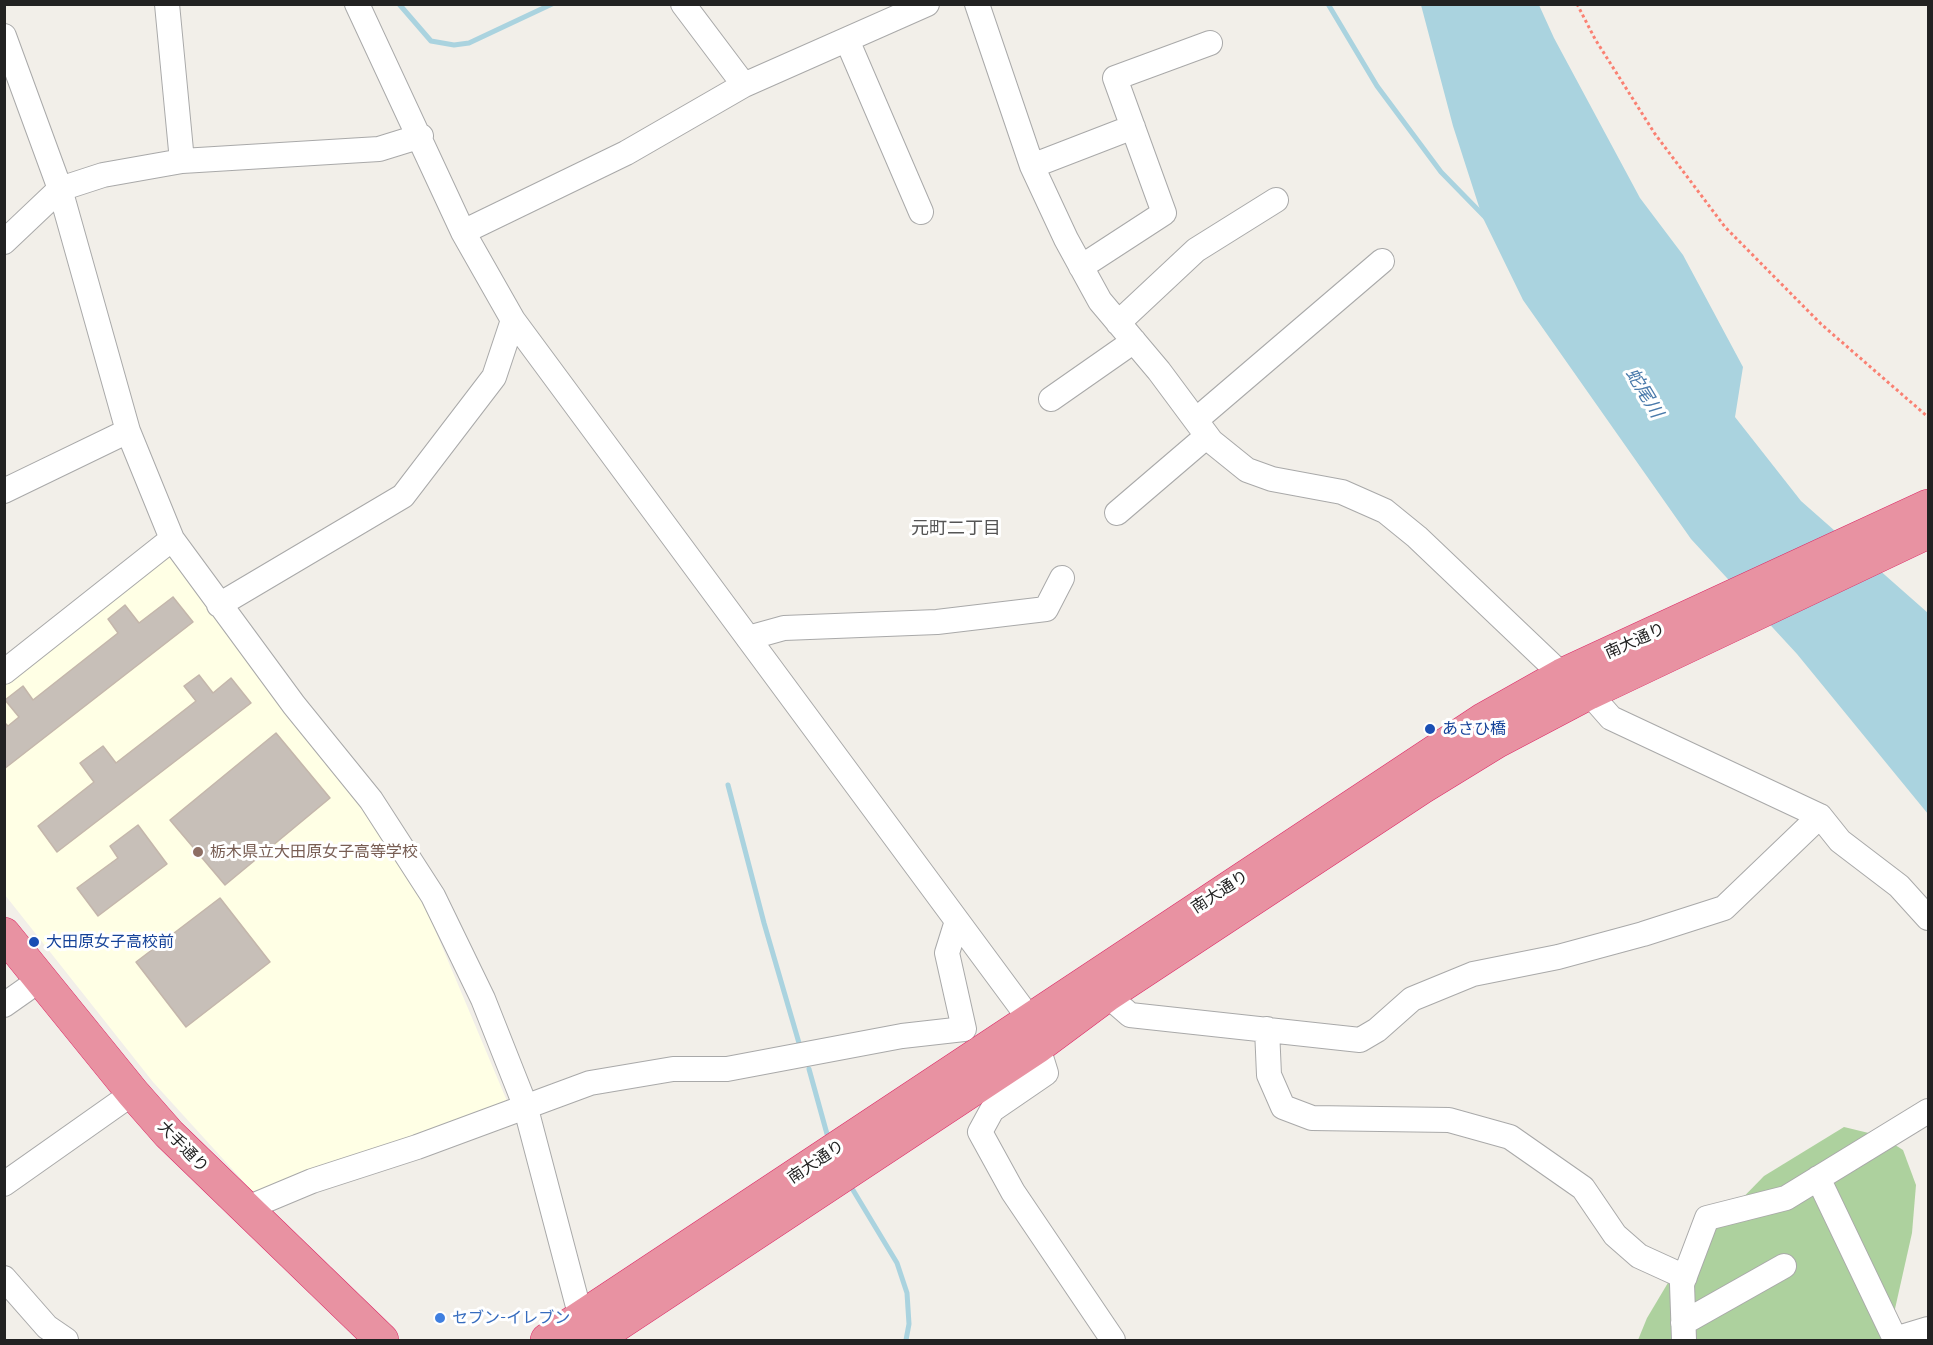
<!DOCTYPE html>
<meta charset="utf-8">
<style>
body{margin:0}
#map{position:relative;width:1933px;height:1345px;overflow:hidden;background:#f2efe9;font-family:Quicksand,sans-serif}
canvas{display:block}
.frame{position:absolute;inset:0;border:6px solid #222;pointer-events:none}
</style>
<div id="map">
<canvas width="1933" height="1345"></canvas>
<div class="frame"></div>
</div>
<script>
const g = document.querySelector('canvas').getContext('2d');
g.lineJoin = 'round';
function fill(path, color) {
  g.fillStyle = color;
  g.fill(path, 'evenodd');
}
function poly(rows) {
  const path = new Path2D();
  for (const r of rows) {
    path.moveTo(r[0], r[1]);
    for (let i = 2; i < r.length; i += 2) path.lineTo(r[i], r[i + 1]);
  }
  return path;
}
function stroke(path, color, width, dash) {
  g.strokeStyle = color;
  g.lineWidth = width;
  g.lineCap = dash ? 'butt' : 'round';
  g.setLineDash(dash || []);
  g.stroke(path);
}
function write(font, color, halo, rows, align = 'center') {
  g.font = font + ' Quicksand,"Noto Sans JP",sans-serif';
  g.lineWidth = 6;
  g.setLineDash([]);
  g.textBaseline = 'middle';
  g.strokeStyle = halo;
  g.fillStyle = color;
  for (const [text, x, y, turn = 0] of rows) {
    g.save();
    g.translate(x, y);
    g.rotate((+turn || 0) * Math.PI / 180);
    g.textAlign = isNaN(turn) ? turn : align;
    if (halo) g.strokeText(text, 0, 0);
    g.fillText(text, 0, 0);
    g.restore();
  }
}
fill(poly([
 [172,551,363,808,422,899,507,1101,254,1193,153,1082,5,895,5,681]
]), '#ffffe5');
fill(poly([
 [1844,1127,1881,1136,1903,1150,1916,1185,1912,1233,1888,1340,1638,1340,1647,1318,1681,1261,1764,1176]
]), '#add19e');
fill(poly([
 [1421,5,1539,5,1554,38,1640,198,1683,255,1743,367,1735,417,1801,501,1928,613,1928,814,1797,654,1691,539,1523,300,1482,216,1453,126]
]), '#aad3df');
stroke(poly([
 [399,4,431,41,454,45,469,43,552,4],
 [1328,4,1377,86,1441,172,1485,217],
 [728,785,764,923,799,1043],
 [809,1069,827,1134],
 [853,1190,897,1263,907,1293,909,1324,906,1340]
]), '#aad3df', 5);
const building = poly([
 [173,597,193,622,4,769,4,722,8,726,19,717,5,700,23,686,33,700,118,633,108,619,125,605,139,623,173,597],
 [199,675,213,693,231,678,251,703,57,852,38,826,94,782,80,763,103,746,116,763,196,701,184,686,199,675],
 [276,733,330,798,225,885,170,820,276,733],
 [138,825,167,864,98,916,77,888,118,858,110,846,138,825],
 [220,898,270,962,186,1027,136,962,220,898]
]);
fill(building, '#c7bfb8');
stroke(building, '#c4b6ab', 1.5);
const minor = poly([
 [167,4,182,161],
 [357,4,463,232,513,320,1029,1018,1046,1073,992,1110,980,1132,1013,1192,1113,1340],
 [683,4,744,85],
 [977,4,1032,166,1066,239,1100,301,1159,371,1211,441,1247,470,1272,479,1342,492,1385,511,1417,537,1562,675,1589,693,1611,718,1820,816,1840,841,1899,886,1928,918],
 [4,36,60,189,128,431,172,539,294,705,371,800,433,896,483,999,525,1105,585,1333],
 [847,40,921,212],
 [1032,166,1133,127],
 [463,232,626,153,744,85,927,4],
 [4,242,60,189,103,175,182,161,379,149,421,136],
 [1081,267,1164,213,1115,78,1210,43],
 [1118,323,1196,250,1276,200],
 [1051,399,1134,341],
 [1196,420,1382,261],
 [4,491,128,431],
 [1117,513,1207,436],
 [219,605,403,496,494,377,513,320],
 [748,638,784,628,937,622,1046,609,1062,578],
 [4,672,172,539],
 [1107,995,1130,1015,1360,1040,1377,1030,1412,999,1473,974,1558,957,1643,934,1724,908,1820,816],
 [4,1005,41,979],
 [1267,1029,1269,1075,1283,1107,1312,1118,1449,1120,1510,1137,1583,1188,1615,1235,1639,1256,1685,1277],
 [1818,1178,1895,1339,1928,1329],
 [4,1184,133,1093],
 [245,1209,312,1181,417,1147,590,1083,673,1069,727,1069,902,1036,964,1029,947,953,957,921],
 [4,1278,47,1327,66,1340],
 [1683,1323,1784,1266],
 [1684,1340,1682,1284,1707,1218,1786,1198,1928,1111]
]);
const highway = poly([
 [4,934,133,1093,169,1134,382,1340],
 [547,1340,1484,719,1562,675,1928,506],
 [594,1340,1037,1047,1107,995,1421,788,1496,742,1589,693,1928,532]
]);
stroke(minor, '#a9a9a9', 26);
stroke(highway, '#dc2a67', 34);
stroke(poly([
 [1577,4,1595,39,1655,134,1725,227,1821,324,1928,417]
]), '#fa8072', 3, [3, 3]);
stroke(minor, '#fff', 24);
stroke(highway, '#e892a2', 33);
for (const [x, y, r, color] of [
 [1430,729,6,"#1a4fb4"],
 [198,852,6,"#8d6e63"],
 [34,942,6,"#1a4fb4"],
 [440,1318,6,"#3f7fe0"]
]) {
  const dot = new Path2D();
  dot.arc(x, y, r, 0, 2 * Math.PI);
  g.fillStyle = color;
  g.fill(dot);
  stroke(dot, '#fff', 2);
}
write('16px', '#222', '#fff', [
 ["南大通り",1635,641,-24],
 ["南大通り",1220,892,-33],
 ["大手通り",183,1147,46],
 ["南大通り",816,1162,-34]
]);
write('16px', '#164399', '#fff', [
 ["あさひ橋",1442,729],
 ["大田原女子高校前",46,942]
], 'left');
write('16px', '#785e54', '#fff', [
 ["栃木県立大田原女子高等学校",210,852]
], 'left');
write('16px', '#366cbe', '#fff', [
 ["セブン-イレブン",452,1318]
], 'left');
write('italic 18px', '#4a7aab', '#fff', [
 ["蛇尾川",1644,393,59]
]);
write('18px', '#555', '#fff', [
 ["元町二丁目",956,529]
]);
</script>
